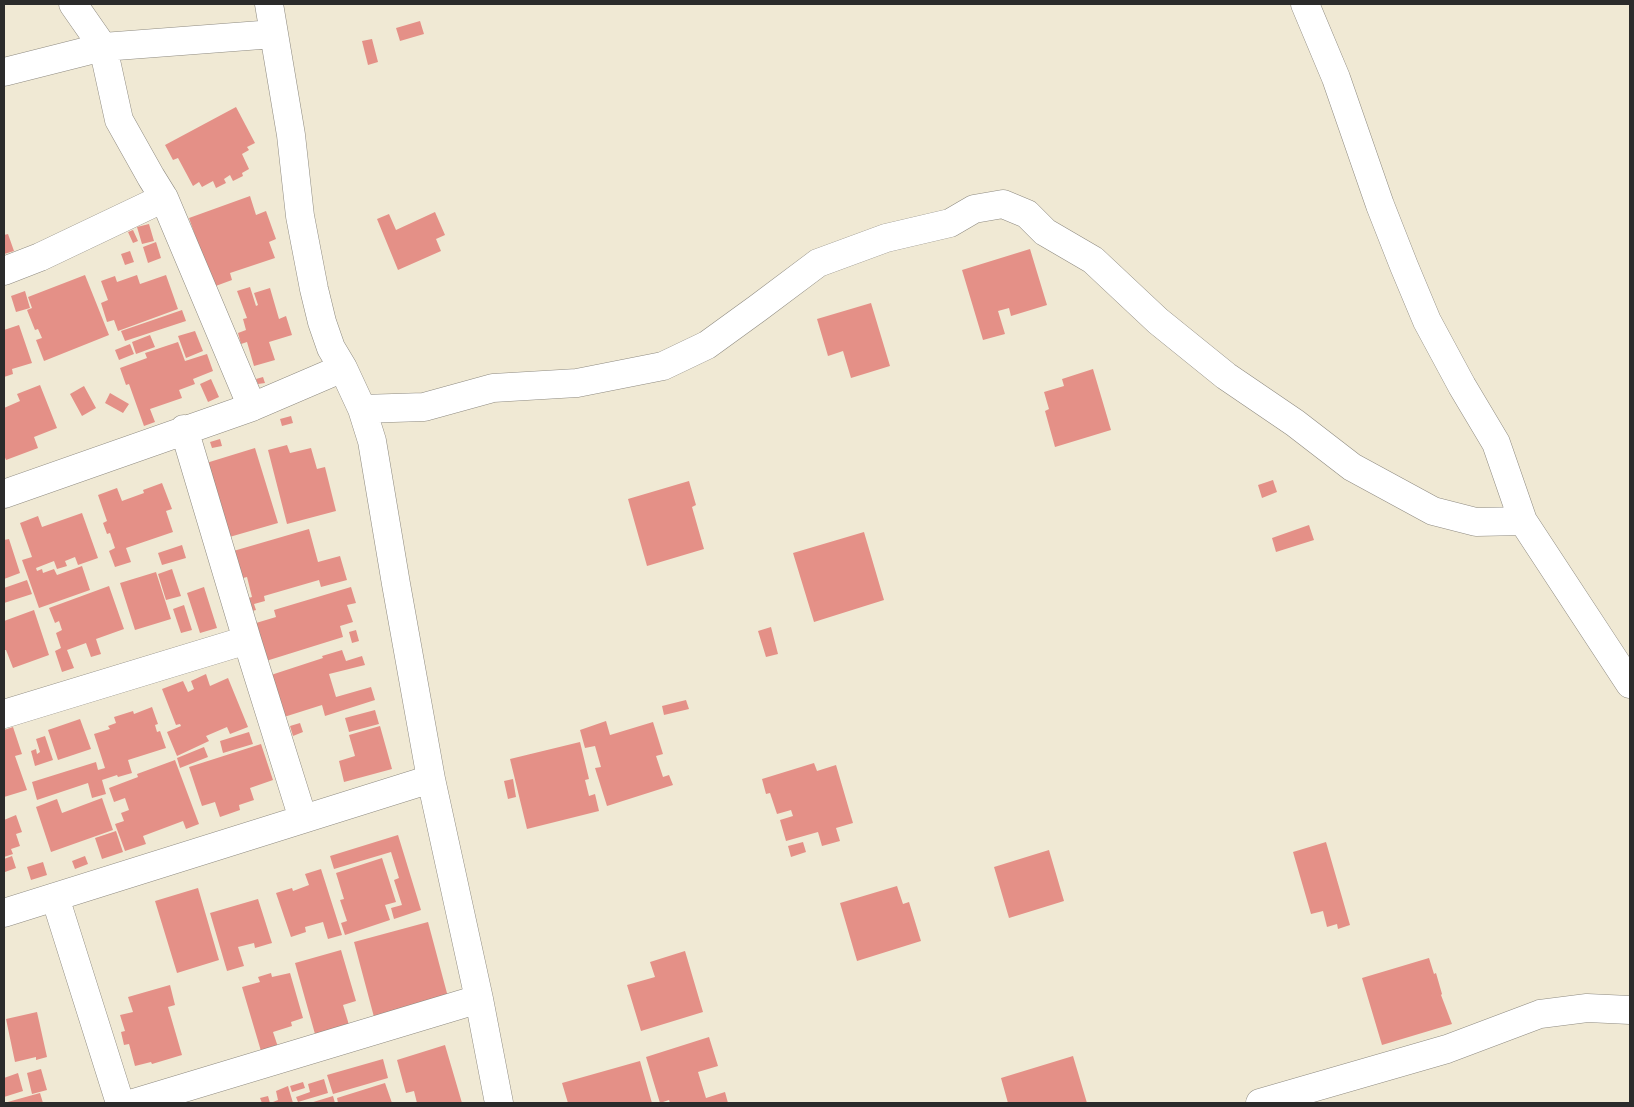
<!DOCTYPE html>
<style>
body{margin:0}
#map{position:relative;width:1634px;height:1107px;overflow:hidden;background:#f0e9d4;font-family:"Comic Neue",sans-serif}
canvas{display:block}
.frame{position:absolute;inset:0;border:5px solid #2b2b2b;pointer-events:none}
</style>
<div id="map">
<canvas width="1634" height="1107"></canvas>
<div class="frame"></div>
</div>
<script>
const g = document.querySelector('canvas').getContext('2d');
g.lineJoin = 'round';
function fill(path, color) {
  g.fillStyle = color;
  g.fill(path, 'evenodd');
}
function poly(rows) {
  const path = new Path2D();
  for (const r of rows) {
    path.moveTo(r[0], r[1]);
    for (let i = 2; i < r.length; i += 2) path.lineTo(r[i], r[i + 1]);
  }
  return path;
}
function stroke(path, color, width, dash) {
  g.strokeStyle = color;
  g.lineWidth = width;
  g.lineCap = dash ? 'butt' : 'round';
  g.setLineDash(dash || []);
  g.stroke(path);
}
fill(poly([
 [420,21,424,34,400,41,396,28],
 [372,39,378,62,368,65,362,41],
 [236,107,255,143,247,147,249,150,242,154,249,169,242,173,243,176,233,181,230,175,224,179,226,183,216,188,213,181,202,187,199,182,193,186,178,158,173,160,165,145],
 [250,196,256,215,266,211,276,239,269,242,275,258,230,273,232,280,213,287,189,218],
 [435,212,445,235,436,239,441,251,398,270,377,219,389,214,396,230],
 [149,224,154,241,142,244,137,227],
 [133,230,138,241,133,243,128,232],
 [8,234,14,251,4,254,4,235],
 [156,242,161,258,148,263,143,247],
 [1030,249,1047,305,1011,316,1009,308,998,311,1005,334,983,340,962,270],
 [130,251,134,262,125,265,121,254],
 [85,275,109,335,44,361,36,340,42,338,38,329,35,330,27,310,32,308,28,297],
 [137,275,140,284,166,275,178,309,118,331,114,320,107,322,101,303,108,300,101,281,115,276,117,282],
 [250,287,256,306,258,305,254,293,270,288,279,319,286,316,292,335,269,342,275,360,254,366,247,342,241,344,238,333,246,330,243,319,247,318,237,291],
 [25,291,30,308,16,312,11,296],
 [871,303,890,366,851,378,843,351,828,356,817,319],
 [182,310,186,321,125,341,121,331],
 [19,325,32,363,12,369,13,374,4,377,4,330],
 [195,331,203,351,186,358,178,336],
 [150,335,155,347,136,354,132,342],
 [178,342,185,361,207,354,213,371,193,379,195,384,179,390,182,398,150,409,155,422,144,426,129,384,126,385,120,368,147,358,145,353],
 [130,344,134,354,119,360,115,350],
 [1093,369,1111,430,1055,447,1045,411,1049,409,1044,392,1064,386,1062,379],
 [263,377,265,383,258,384,256,379],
 [211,379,219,397,208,402,200,384],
 [40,385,57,428,34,437,38,448,6,460,4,455,4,408,20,401,17,394],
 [84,386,96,408,82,416,70,394],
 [110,393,129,404,123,413,105,403],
 [291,416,293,423,282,426,280,419],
 [220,439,222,446,212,448,210,442],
 [287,445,290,453,311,448,317,469,325,467,336,511,287,524,268,450],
 [255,448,278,523,226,538,203,464],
 [1273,480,1277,492,1262,498,1258,485],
 [689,481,696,505,692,507,704,549,647,566,628,499],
 [162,483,172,509,166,511,173,532,126,548,131,562,115,567,109,551,115,548,110,533,107,534,103,523,107,521,98,495,117,488,122,501,144,493,143,490],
 [82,513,98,558,78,565,75,557,65,561,67,566,57,569,54,561,36,568,37,571,42,569,43,573,54,569,57,575,82,566,90,590,39,608,22,560,32,557,20,523,38,516,42,527],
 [1309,525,1314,540,1276,552,1272,538],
 [309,529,318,562,340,556,347,580,321,587,319,580,264,596,265,601,254,604,256,610,248,612,245,599,252,597,247,577,243,578,238,564,230,552],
 [864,532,884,600,814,622,793,553],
 [9,539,20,573,4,579,4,540],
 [182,545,186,558,162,565,158,553],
 [172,569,181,596,166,600,158,574],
 [156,572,171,619,135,630,120,583],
 [27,580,32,594,4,603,4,588],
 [109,586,124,629,96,639,101,654,91,657,86,643,67,650,74,668,62,672,55,651,61,648,56,633,62,630,59,621,55,623,49,608],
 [204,587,217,628,200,633,187,593],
 [351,587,356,603,347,605,353,622,340,626,343,637,266,661,256,623,276,617,274,610],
 [184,605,192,630,181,633,173,609],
 [34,610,49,655,13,668,6,650,4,650,4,621],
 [771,627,778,654,766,657,758,631],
 [356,630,359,641,352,643,349,632],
 [342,650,346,661,362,656,365,665,329,674,336,697,371,687,375,700,325,716,322,705,284,717,271,675,323,658,322,656],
 [206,674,210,686,228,678,248,727,230,734,227,727,206,736,209,741,177,756,167,732,181,726,180,724,176,725,162,689,183,681,188,692,194,689,191,681],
 [686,700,689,709,664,715,662,706],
 [152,707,158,724,155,725,157,732,160,731,166,748,128,760,132,773,118,777,117,775,102,780,106,794,92,798,88,783,37,800,32,782,96,762,98,770,105,768,94,734,110,729,108,726,116,723,114,717,133,711,134,714],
 [375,710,379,724,349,732,345,718],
 [80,719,91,749,58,760,48,730],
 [606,721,610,735,653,722,663,754,656,756,663,777,669,775,673,785,607,806,595,768,601,767,595,746,585,748,580,730],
 [300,723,303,732,293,736,290,726],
 [380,726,392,769,344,782,339,761,355,756,349,735],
 [13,727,22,754,15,756,27,790,4,797,4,730],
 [249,732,253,744,223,753,220,741],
 [45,736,53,760,35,766,31,751,36,749,37,754,40,752,36,739],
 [580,742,589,779,585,780,589,796,595,794,599,811,527,829,510,759],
 [261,744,273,780,250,788,254,800,239,805,240,810,220,817,215,802,202,806,189,767],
 [204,747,208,757,180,768,177,758],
 [175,760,199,824,186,829,183,821,143,836,146,844,125,851,115,824,124,821,121,813,129,810,125,798,114,802,109,788,138,777,137,774],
 [814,763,817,771,836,765,853,823,836,828,840,841,822,846,818,832,786,841,780,820,793,816,791,810,777,814,770,793,766,794,762,779],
 [513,779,516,797,508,799,504,781],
 [102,798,113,830,51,852,36,807,57,799,62,813],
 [16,815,22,832,16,834,20,846,11,849,13,854,4,857,4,820],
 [116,831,123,852,102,859,95,838],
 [398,835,421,910,394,919,391,908,402,905,394,880,399,878,391,852,334,869,330,856],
 [803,842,806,852,791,857,788,846],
 [1326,842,1350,925,1338,929,1337,924,1327,927,1323,911,1311,914,1293,852],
 [1049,850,1064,901,1009,918,994,867],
 [12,856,16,868,5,872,4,859],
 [85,856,88,864,75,869,72,861],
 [382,858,396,902,385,905,390,920,345,935,341,923,347,921,340,900,344,899,336,873],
 [43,862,47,875,31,880,27,867],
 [321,869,342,935,328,939,323,922,305,927,306,932,291,937,276,893,292,888,293,891,309,885,305,874],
 [897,886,903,904,909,902,921,941,857,961,840,903],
 [198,888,219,960,177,973,155,901],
 [258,899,272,943,255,948,254,943,238,947,244,966,227,971,210,913],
 [428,922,448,997,374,1017,354,942],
 [341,950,356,1001,343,1005,349,1025,315,1034,295,963],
 [685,951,703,1012,641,1031,627,985,655,977,650,962],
 [1429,958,1434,974,1436,973,1442,994,1441,995,1452,1024,1382,1045,1362,978],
 [271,973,272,977,290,973,303,1018,291,1022,292,1026,273,1032,278,1047,261,1051,242,987,260,982,258,977],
 [170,985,175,1005,168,1007,182,1055,152,1064,151,1062,135,1066,129,1044,124,1045,121,1032,125,1031,120,1015,133,1012,128,997],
 [37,1012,47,1057,36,1060,36,1057,15,1062,6,1019],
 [709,1037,718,1066,698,1072,706,1098,725,1092,728,1103,670,1103,669,1100,660,1103,646,1057],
 [445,1045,462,1103,417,1103,414,1091,406,1093,397,1060],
 [1073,1056,1087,1103,1008,1103,1001,1078],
 [383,1059,388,1078,333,1094,327,1075],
 [640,1061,652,1103,568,1103,562,1083],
 [41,1069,47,1090,32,1094,27,1073],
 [18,1073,23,1091,4,1097,4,1078],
 [324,1079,328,1093,298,1102,296,1097,310,1092,308,1084],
 [303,1082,305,1088,292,1092,290,1086],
 [385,1083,392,1103,338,1103,337,1098],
 [288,1086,293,1103,274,1103,273,1102,278,1100,276,1091],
 [40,1093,43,1103,4,1103],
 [268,1096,270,1103,262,1103,260,1098],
 [333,1096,335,1103,310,1103]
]), '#e49087');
const minor = poly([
 [73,4,103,47,119,120,151,177,164,198,252,407],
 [269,4,291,135,300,216,314,289,322,322,331,348,343,368,362,409,372,441,396,584,431,779,479,999,499,1103],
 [1305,4,1336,78,1380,205,1404,266,1427,321,1462,386,1496,443,1523,521,1630,684],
 [4,72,103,47,274,34],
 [4,271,40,257,164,198],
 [362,409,424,407,493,388,577,383,663,366,707,345,758,308,818,263,886,238,950,223,974,209,1003,204,1027,214,1045,232,1093,260,1158,321,1226,376,1295,423,1352,467,1433,511,1476,522,1523,521],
 [184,429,247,640,303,819],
 [4,494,252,407,343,368],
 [4,714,247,640],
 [55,897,120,1103],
 [4,913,431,779],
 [134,1103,479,999],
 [1260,1103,1447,1049,1540,1014,1587,1008,1630,1010]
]);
stroke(minor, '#8e8a80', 29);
stroke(minor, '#fff', 28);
</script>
